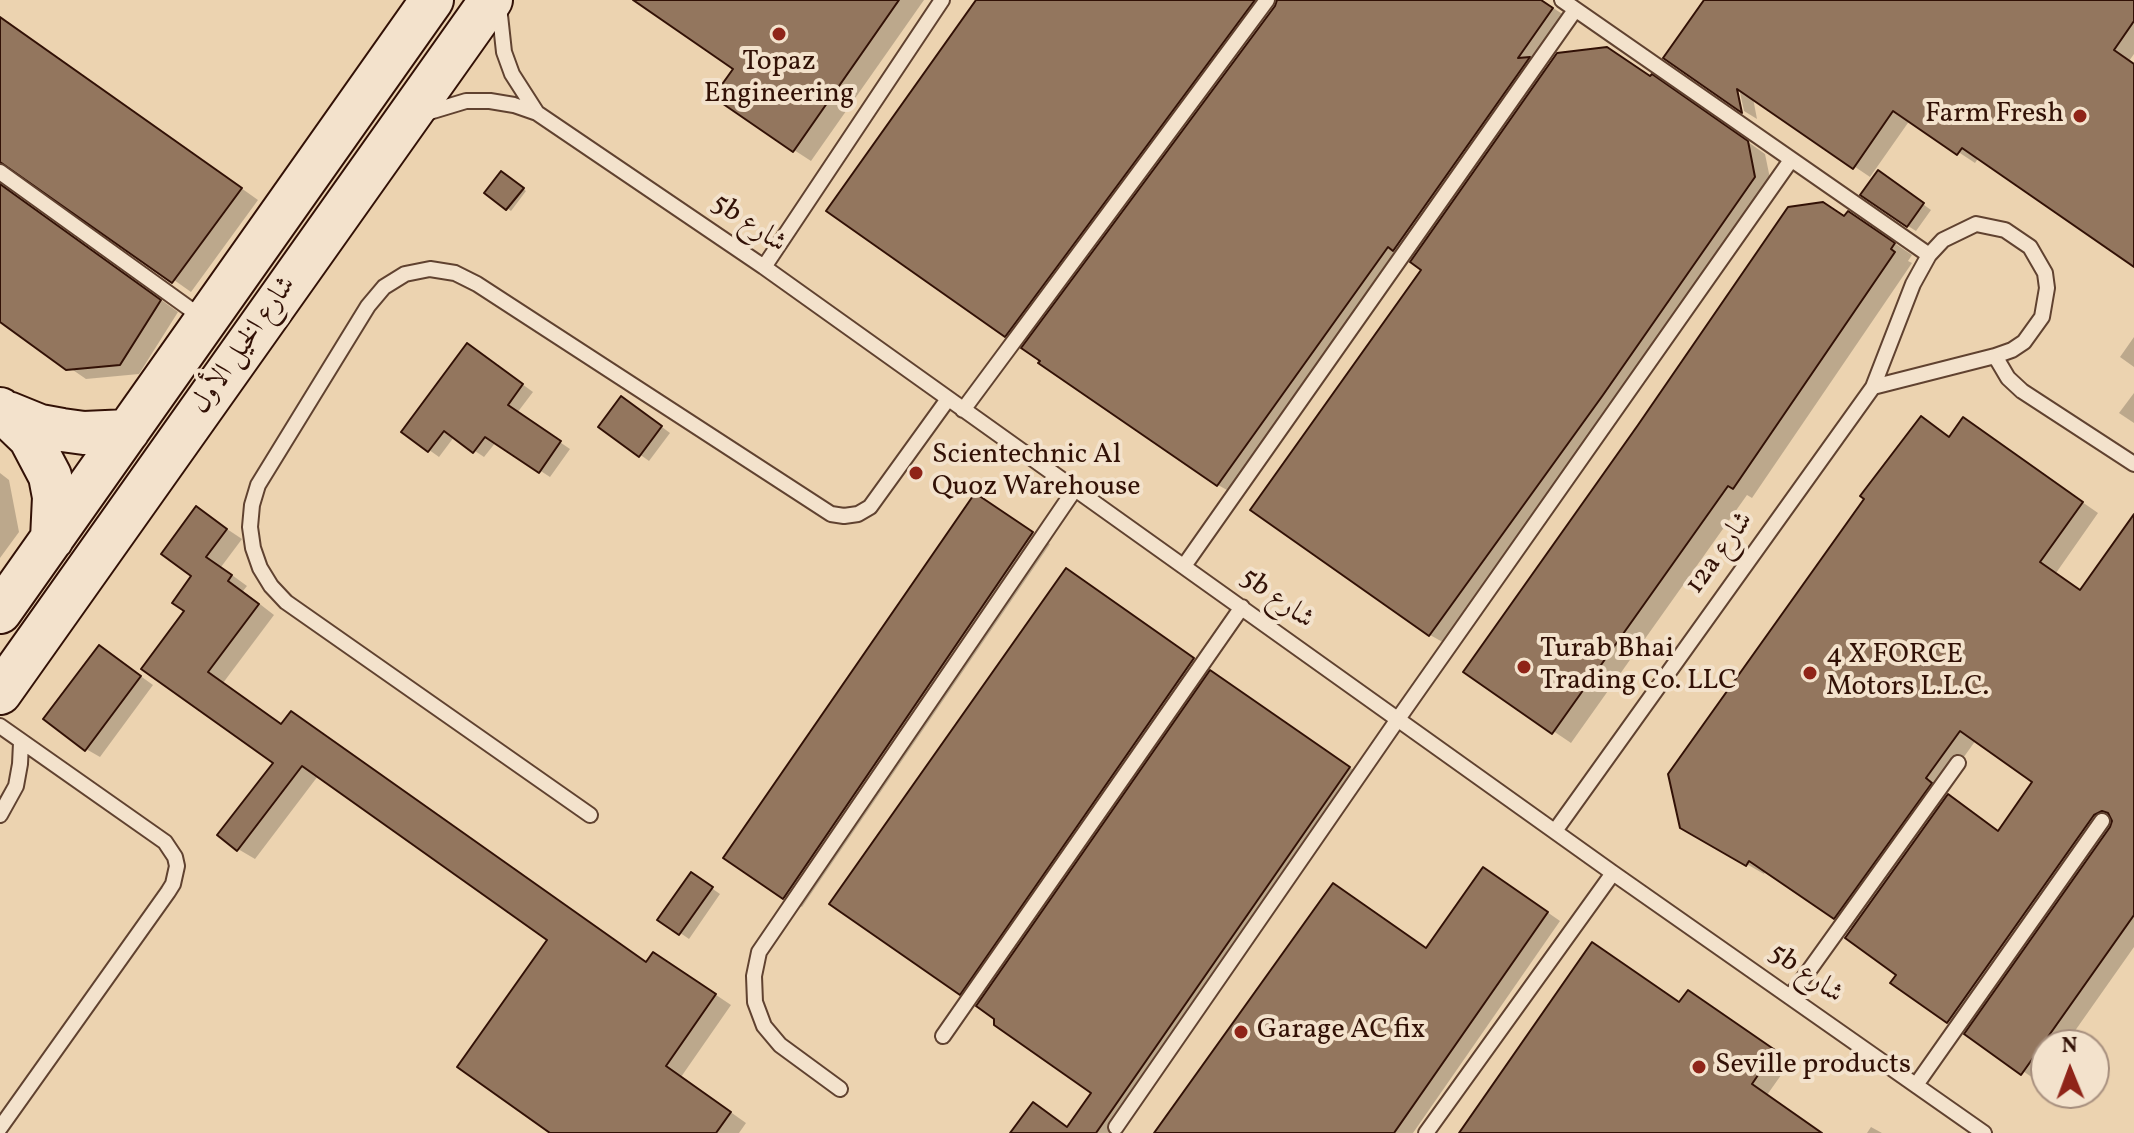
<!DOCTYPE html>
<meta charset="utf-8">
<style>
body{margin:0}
#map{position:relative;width:2134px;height:1133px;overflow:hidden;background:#ecd3b0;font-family:Vollkorn,serif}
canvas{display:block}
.north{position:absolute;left:2030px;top:1029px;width:80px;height:80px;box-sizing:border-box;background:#f3e2cc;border:2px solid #a68e7d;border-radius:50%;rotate:359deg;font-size:22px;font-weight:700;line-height:32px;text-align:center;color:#321106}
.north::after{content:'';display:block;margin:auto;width:28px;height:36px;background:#8f2418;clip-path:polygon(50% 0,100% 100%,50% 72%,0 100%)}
</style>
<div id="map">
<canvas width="2134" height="1133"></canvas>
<div class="north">N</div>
</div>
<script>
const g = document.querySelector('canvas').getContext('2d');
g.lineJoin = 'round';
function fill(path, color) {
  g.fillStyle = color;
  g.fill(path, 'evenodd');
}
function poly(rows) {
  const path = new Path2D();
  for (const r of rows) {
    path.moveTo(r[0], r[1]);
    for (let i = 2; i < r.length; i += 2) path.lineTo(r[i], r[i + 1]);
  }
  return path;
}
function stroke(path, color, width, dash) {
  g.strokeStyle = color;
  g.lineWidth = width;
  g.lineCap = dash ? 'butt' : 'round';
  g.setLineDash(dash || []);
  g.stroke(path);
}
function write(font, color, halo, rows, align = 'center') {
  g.font = font + ' Vollkorn,Amiri,serif';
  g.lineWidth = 8;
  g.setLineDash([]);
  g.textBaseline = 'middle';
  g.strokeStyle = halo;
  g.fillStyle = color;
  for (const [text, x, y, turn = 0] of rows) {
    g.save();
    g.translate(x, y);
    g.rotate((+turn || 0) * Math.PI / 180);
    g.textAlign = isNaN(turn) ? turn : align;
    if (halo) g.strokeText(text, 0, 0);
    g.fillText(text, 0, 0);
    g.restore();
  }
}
fill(poly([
 [637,0,924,0,811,161,794,150,735,68],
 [978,0,1541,0,1570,19,1539,64,1548,69,1652,78,1670,87,1765,154,1772,188,1448,645,1430,635,1424,270,1407,256,1236,495,1218,485,1041,363,1043,361,1025,346,1006,335],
 [1706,0,2134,0,2134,54,2129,61,2134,65,2134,264,1979,157,1975,163,1910,120,1870,177,1753,98,1757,119,1744,111,1737,79],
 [0,17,258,200,191,292,20,171,10,175,8,183,12,193,178,312,139,374,86,379,0,320],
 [505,175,526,191,511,211,486,193],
 [1887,178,1931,210,1916,231,1908,226],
 [1845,218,1867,224,1912,255,1908,261,1912,263,1752,498,1747,495,1571,743,1466,672,1640,426],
 [2134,337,2134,367,2120,357],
 [478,352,533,392,517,413,570,449,550,477,496,442,484,457,454,437,439,457,404,432],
 [2134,393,2134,423,2119,413],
 [630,403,670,433,649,461,600,426],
 [1922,418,1951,437,1963,419,2098,513,2056,573,2082,591,2134,517,2134,947,2065,1045,2046,1045,2046,1072,2039,1082,1893,983,1899,975,1854,929,1766,870,1764,874,1682,827],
 [1976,740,2035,782,2000,832,1946,795,1947,793,1941,789],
 [0,473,9,480,19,532,0,558],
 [993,505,1050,544,802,907,784,897],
 [197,509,242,539,221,567,247,586,243,591,274,615,223,683,283,725,291,713,308,723,647,963,670,964,731,1005,681,1077,746,1123,739,1133,554,1133,550,940,318,776,255,859,238,849,276,762,144,669,186,610,194,576],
 [1084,582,1362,776,1113,1133,1013,1133,1068,1128,1094,1093,980,1004,961,993],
 [100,647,153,685,100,757,86,749],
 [1497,877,1560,921,1413,1133,1158,1133,1427,950],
 [700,880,720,894,689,939,660,919],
 [1689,992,1791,1061,1767,1095,1822,1133,1462,1133,1681,1004],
 [1871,1127,1882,1133,1867,1133]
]), '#0003');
const building = poly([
 [633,0,899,0,793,152,713,97,733,69,633,0],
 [976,0,1255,0,1005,337,826,211,976,0],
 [1277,0,1541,0,1553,8,1518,58,1530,57,1393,251,1388,247,1217,486,1038,363,1040,361,1021,348,1275,6,1277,0],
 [1704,0,2134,0,2134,21,2114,50,2134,64,2134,267,1962,148,1957,155,1893,111,1853,169,1737,89,1742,113,1663,58,1704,0],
 [0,17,242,188,172,283,0,162,0,17],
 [1607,47,1650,76,1652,74,1748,141,1755,177,1603,395,1429,636,1250,510,1421,270,1410,262,1557,53,1607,47],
 [1878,170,1924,203,1907,227,1860,195,1878,170],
 [501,171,524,188,506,210,484,193,501,171],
 [0,184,161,300,120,365,66,370,0,322,0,184],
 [1823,202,1844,216,1848,211,1895,243,1891,249,1895,252,1733,489,1728,486,1552,734,1463,672,1638,425,1788,207,1823,202],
 [467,343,523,384,508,405,561,441,539,473,485,437,473,453,444,431,428,452,401,432,467,343],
 [621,396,662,426,639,457,598,427,621,396],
 [1921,416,1949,437,1963,417,2083,502,2040,562,2080,590,2134,514,2134,915,2021,1075,1964,1034,2110,827,2112,821,2108,813,2102,811,2094,815,1947,1023,1890,983,1896,975,1845,938,1948,794,1998,831,2032,782,1960,731,1926,778,1932,783,1834,919,1749,861,1746,866,1680,828,1668,774,1864,499,1860,496,1921,416],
 [975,493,1033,532,783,899,723,858,975,493],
 [196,506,227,529,206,557,232,575,228,581,259,604,208,672,281,724,291,711,646,962,653,952,716,994,666,1066,731,1112,716,1133,550,1133,457,1067,547,940,302,766,237,851,217,835,273,763,141,669,184,611,172,603,191,576,161,554,196,506],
 [1066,568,1194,658,960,995,829,904,1066,568],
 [99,645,141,676,85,751,43,719,99,645],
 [1210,670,1350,767,1096,1133,1010,1133,1033,1102,1067,1127,1091,1093,994,1025,994,1019,976,1006,1210,670],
 [1483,867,1548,912,1394,1133,1154,1133,1333,883,1426,948,1483,867],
 [691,872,713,887,679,935,657,920,691,872],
 [1592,942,1679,1002,1688,990,1775,1050,1752,1084,1822,1133,1459,1133,1592,942]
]);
fill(building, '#93765e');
stroke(building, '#321106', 2);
const lane = poly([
 [1562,0,1929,255],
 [499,6,504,52,512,74,537,113],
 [423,114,466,101,490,101,514,105,537,113,764,267,1613,873,1984,1133],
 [0,172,204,319],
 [764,267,942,0],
 [1995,356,2008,378,2022,391,2134,464],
 [963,410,1267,0],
 [1184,566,1575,10],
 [0,726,165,842,175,857,177,866,173,884,168,892,0,1128],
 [0,815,16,786,20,764,21,743],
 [590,815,286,602,271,586,260,568,253,548,250,527,252,505,258,485,368,306,384,287,405,274,430,269,455,273,477,284,831,514,844,516,858,514,870,507,948,399],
 [1555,831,1873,387,1913,284,1929,255,1943,240,1976,224,2005,230,2030,247,2045,273,2047,288,2042,317,2024,342,2012,350,1995,356,1873,387],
 [1790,997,1958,763],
 [943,1036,1242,607],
 [1916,1085,2102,821],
 [840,1089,780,1045,764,1026,755,1002,754,976,759,952,1075,489],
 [1116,1127,1398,719,1791,160],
 [1426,1133,1613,873]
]);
const secondary = poly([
 [0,409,30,438,50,476,54,497,52,539],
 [8,413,40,426,62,430,84,433,128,431],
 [0,612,432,0],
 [0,693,491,0]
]);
stroke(lane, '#604230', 18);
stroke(secondary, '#321106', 46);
stroke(lane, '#f3e2cc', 14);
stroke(secondary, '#f3e2cc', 42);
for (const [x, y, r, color] of [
 [779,34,8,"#8f2418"],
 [2080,116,8,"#8f2418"],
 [916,473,8,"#8f2418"],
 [1524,667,8,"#8f2418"],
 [1810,673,8,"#8f2418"],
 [1241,1032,8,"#8f2418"],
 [1699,1067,8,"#8f2418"]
]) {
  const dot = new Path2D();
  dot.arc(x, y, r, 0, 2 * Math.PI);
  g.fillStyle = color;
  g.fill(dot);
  stroke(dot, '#f3e2cc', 3);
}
write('28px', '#321106', '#f3e2cc', [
 ["Topaz",779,64,"center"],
 ["Engineering",779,96,"center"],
 ["Farm Fresh",2064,116,"right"],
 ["Scientechnic Al",932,457],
 ["Quoz Warehouse",932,489],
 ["Turab Bhai",1540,651],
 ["Trading Co. LLC",1540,683],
 ["4 X FORCE",1826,657],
 ["Motors L.L.C.",1826,689],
 ["Garage AC fix",1257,1032],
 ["Seville products",1715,1067]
], 'left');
write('28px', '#321106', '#f3e2cc', [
 ["5b شارع",748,225,34],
 ["شارع الخيل الأول",245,346,-55],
 ["12a شارع",1721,554,-54],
 ["5b شارع",1276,600,36],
 ["5b شارع",1805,975,35]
]);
</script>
